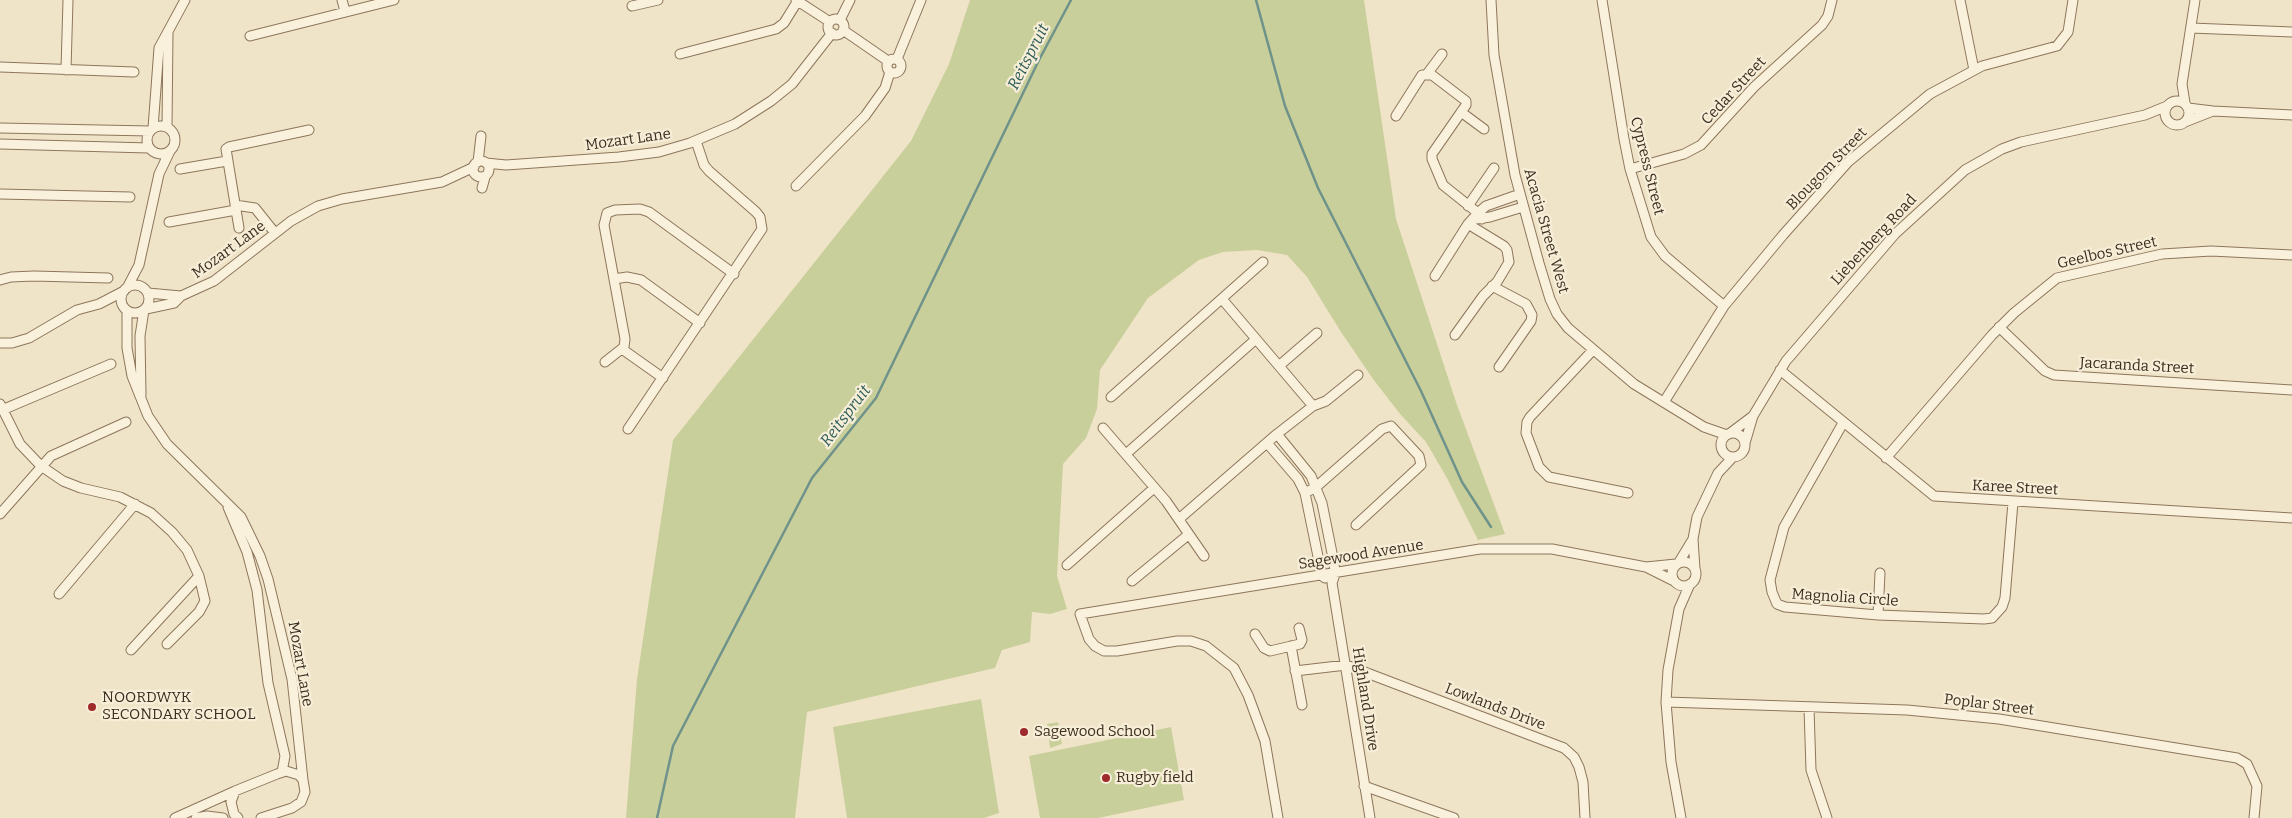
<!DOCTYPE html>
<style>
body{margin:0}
canvas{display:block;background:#f0e4c8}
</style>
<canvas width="2292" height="818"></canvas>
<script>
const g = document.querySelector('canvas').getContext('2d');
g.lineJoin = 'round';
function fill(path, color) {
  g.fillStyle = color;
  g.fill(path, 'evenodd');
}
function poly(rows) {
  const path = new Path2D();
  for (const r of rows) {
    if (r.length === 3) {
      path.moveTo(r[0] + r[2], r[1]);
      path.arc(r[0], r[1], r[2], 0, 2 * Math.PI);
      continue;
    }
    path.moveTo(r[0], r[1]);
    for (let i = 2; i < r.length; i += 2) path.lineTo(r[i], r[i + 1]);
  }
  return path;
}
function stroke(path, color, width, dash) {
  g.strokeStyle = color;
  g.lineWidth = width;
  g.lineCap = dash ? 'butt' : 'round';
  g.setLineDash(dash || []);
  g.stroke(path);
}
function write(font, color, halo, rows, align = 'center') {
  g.font = font + ' Bitter,serif';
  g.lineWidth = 4.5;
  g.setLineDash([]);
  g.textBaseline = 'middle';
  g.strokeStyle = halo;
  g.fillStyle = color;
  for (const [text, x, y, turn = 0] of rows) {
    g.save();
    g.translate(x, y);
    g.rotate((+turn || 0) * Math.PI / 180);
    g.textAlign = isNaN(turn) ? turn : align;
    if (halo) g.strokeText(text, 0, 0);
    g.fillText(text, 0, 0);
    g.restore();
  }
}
fill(poly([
 [970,0,1364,0,1396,219,1457,405,1505,534,1478,540,1448,480,1426,442,1400,414,1373,379,1341,332,1307,277,1287,255,1257,250,1223,252,1199,260,1148,298,1100,370,1097,409,1086,438,1063,464,1057,576,1067,609,1050,614,1032,612,1030,642,1002,650,995,668,807,712,795,818,626,818,637,679,673,440,911,141,949,64],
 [981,699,999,813,984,818,847,818,833,727],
 [1058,722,1062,744,1050,748,1047,724],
 [1171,727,1184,800,1098,818,1040,818,1029,756]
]), '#c9cf9b');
stroke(poly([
 [1256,0,1285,106,1318,188,1421,391,1462,482,1491,527],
 [657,818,673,746,812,478,876,398,1039,60,1071,0]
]), '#6f938a', 2.5);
const minor = poly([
 [342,0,345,11],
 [796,0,830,22],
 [1491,0,1494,55,1515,175,1539,263,1550,299,1557,314,1568,328,1634,384,1704,427,1727,435],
 [1602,0,1624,139,1630,169,1651,237,1665,256,1724,306],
 [1960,0,1974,70],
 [632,6,658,0],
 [836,27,8],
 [840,20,850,0],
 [2191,28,2292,32],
 [843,30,888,61],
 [250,36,394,0],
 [680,54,776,29,784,23,797,2],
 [894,66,7],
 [897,59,921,0],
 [0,67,134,72],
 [66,70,68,0],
 [1427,74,1442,54],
 [2177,113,12],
 [2185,103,2182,84,2195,0],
 [2188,108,2213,111,2292,115],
 [1461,112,1484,129],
 [1396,116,1422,75,1432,75,1466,101,1466,105,1432,154,1432,159,1443,185,1478,213,1482,219],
 [2185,122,2213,111],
 [161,140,14],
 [167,127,168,33],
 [0,128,150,131],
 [153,128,159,48,185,0],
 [0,144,149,148],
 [481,169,8],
 [478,162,481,136],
 [486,163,506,165,619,157,659,152,690,143,735,124,771,101,792,84,832,33],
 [180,169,227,161],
 [1630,169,1684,154,1701,145,1754,87,1822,25,1828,16,1832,0],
 [796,186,865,116,885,88,890,72],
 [482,188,485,177],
 [0,194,130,197],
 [235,205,255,208,275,233],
 [1468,206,1494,168],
 [1476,219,1490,217,1523,207],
 [169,222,236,210],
 [239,228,226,149,229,147,309,130],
 [1435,276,1468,224,1478,213,1486,206,1520,194],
 [614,279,627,277,641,280,700,323],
 [0,280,11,277,34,276,108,278],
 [135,299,14],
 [1492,286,1526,304,1532,315,1531,321,1499,367],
 [127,288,139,265,159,174,170,151],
 [148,293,181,296],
 [1222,299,1313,406],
 [146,309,174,303,181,296,214,281,291,221,318,206,342,199,442,182,474,167],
 [127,311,127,348,132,376,148,416,167,444,241,517,260,556,268,579,292,679,303,780],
 [1999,327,2045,371,2054,375,2292,390],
 [1455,335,1483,296,1497,282,1509,262,1507,250,1504,246,1468,224],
 [0,343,12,343,29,338,77,310,99,304,124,291],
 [622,349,663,378],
 [1593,350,1530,417,1527,422,1526,433,1539,467,1549,477,1628,493],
 [605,362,624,347,625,339,604,225,607,213,615,210,640,209,649,212,734,274],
 [1280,365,1317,333],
 [1780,370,1934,496,2292,518],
 [141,395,140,336,144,310],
 [1111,397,1263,262],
 [1664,402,1724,306,1783,235,1848,162,1930,94,1982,66,2057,46,2068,32,2073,0],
 [0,404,20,444,41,466,63,481,81,488,120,497,151,513,172,532,187,550,199,576,205,601,199,612,167,644],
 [2,410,111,364],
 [1843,423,1784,527,1770,580,1772,592,1777,604,1785,607,1878,615,1984,619,1992,618,2002,607,2005,598,2013,502],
 [1103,428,1166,501,1204,556],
 [628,429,762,229,760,217,756,212,709,171,704,165,696,141],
 [1733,445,12],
 [1277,434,1311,476,1322,503,1334,563,1335,574,1332,583,1370,818],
 [1729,434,1753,416],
 [1267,443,1298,479,1305,493,1322,576,1325,578],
 [1745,443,1753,416,1786,361,1895,234,1965,170,2002,149,2021,142,2145,115,2167,106],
 [1126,454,1256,339],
 [1886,458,1992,335,2014,313,2057,278,2162,254,2211,251,2292,255],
 [1305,493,1316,487,1382,429,1391,426,1419,456,1421,465,1356,525],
 [228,507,247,552,257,590,268,683,285,756,282,772],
 [0,514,51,456,126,422],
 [1179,519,1277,434,1313,406,1326,401,1358,375],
 [1684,574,12],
 [1679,562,1693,539],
 [1067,565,1154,488],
 [1646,567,1674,581],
 [1695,569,1693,539,1697,517,1718,473,1733,457],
 [1132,581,1188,535],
 [59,594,135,504],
 [1878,615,1880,573],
 [1255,634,1264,648,1270,651,1300,644,1302,640,1299,628],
 [1291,646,1302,705],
 [131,650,199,576],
 [1295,671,1346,665,1564,748,1574,757,1579,767,1583,782,1585,818],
 [1666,702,1907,710,1999,719,2237,758,2247,764,2257,786,2254,818],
 [1809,708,1811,770,1827,818],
 [1364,786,1454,818],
 [175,818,235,791],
 [196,818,207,816,223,818],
 [238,818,234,814,231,802,235,791,277,774,286,771,299,775,303,780,305,792,301,802,292,808,261,818],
 [1278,818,1265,741,1248,695,1234,668,1206,646,1191,641,1177,641,1117,651,1104,651,1095,646,1089,639,1080,614,1480,549,1552,549,1646,567,1676,564],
 [1681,818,1671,762,1666,702,1668,670,1679,609,1690,584]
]);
stroke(minor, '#8d765c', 11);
stroke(minor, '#faf1dc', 9);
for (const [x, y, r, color] of [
 [92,707,5,"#9e2a2b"],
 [1024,732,5,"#9e2a2b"],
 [1106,778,5,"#9e2a2b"]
]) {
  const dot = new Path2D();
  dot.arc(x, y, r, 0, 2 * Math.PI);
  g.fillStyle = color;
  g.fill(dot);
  stroke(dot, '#f7eed8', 2);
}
write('15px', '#3d2e20', '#f7eed8', [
 ["Cedar Street",1734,91,-47],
 ["Mozart Lane",628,140,-8],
 ["Cypress Street",1647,166,76],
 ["Blougom Street",1827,169,-46],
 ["Acacia Street West",1546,231,74],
 ["Liebenberg Road",1874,240,-47],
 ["Mozart Lane",229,250,-36],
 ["Geelbos Street",2107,253,-13],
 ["Jacaranda Street",2137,366,3],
 ["Karee Street",2015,488,3],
 ["Sagewood Avenue",1361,555,-9],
 ["Magnolia Circle",1845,598,4],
 ["Mozart Lane",300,664,80],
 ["Highland Drive",1365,699,81],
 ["Poplar Street",1989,705,7],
 ["Lowlands Drive",1495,707,21]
]);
write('15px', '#3d2e20', '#f7eed8', [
 ["NOORDWYK",102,698],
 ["SECONDARY SCHOOL",102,715],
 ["Sagewood School",1034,732],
 ["Rugby field",1116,778]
], 'left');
write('italic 16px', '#2f5d5a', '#f7eed8', [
 ["Reitspruit",1029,57,-63],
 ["Reitspruit",846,416,-53]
]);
</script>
